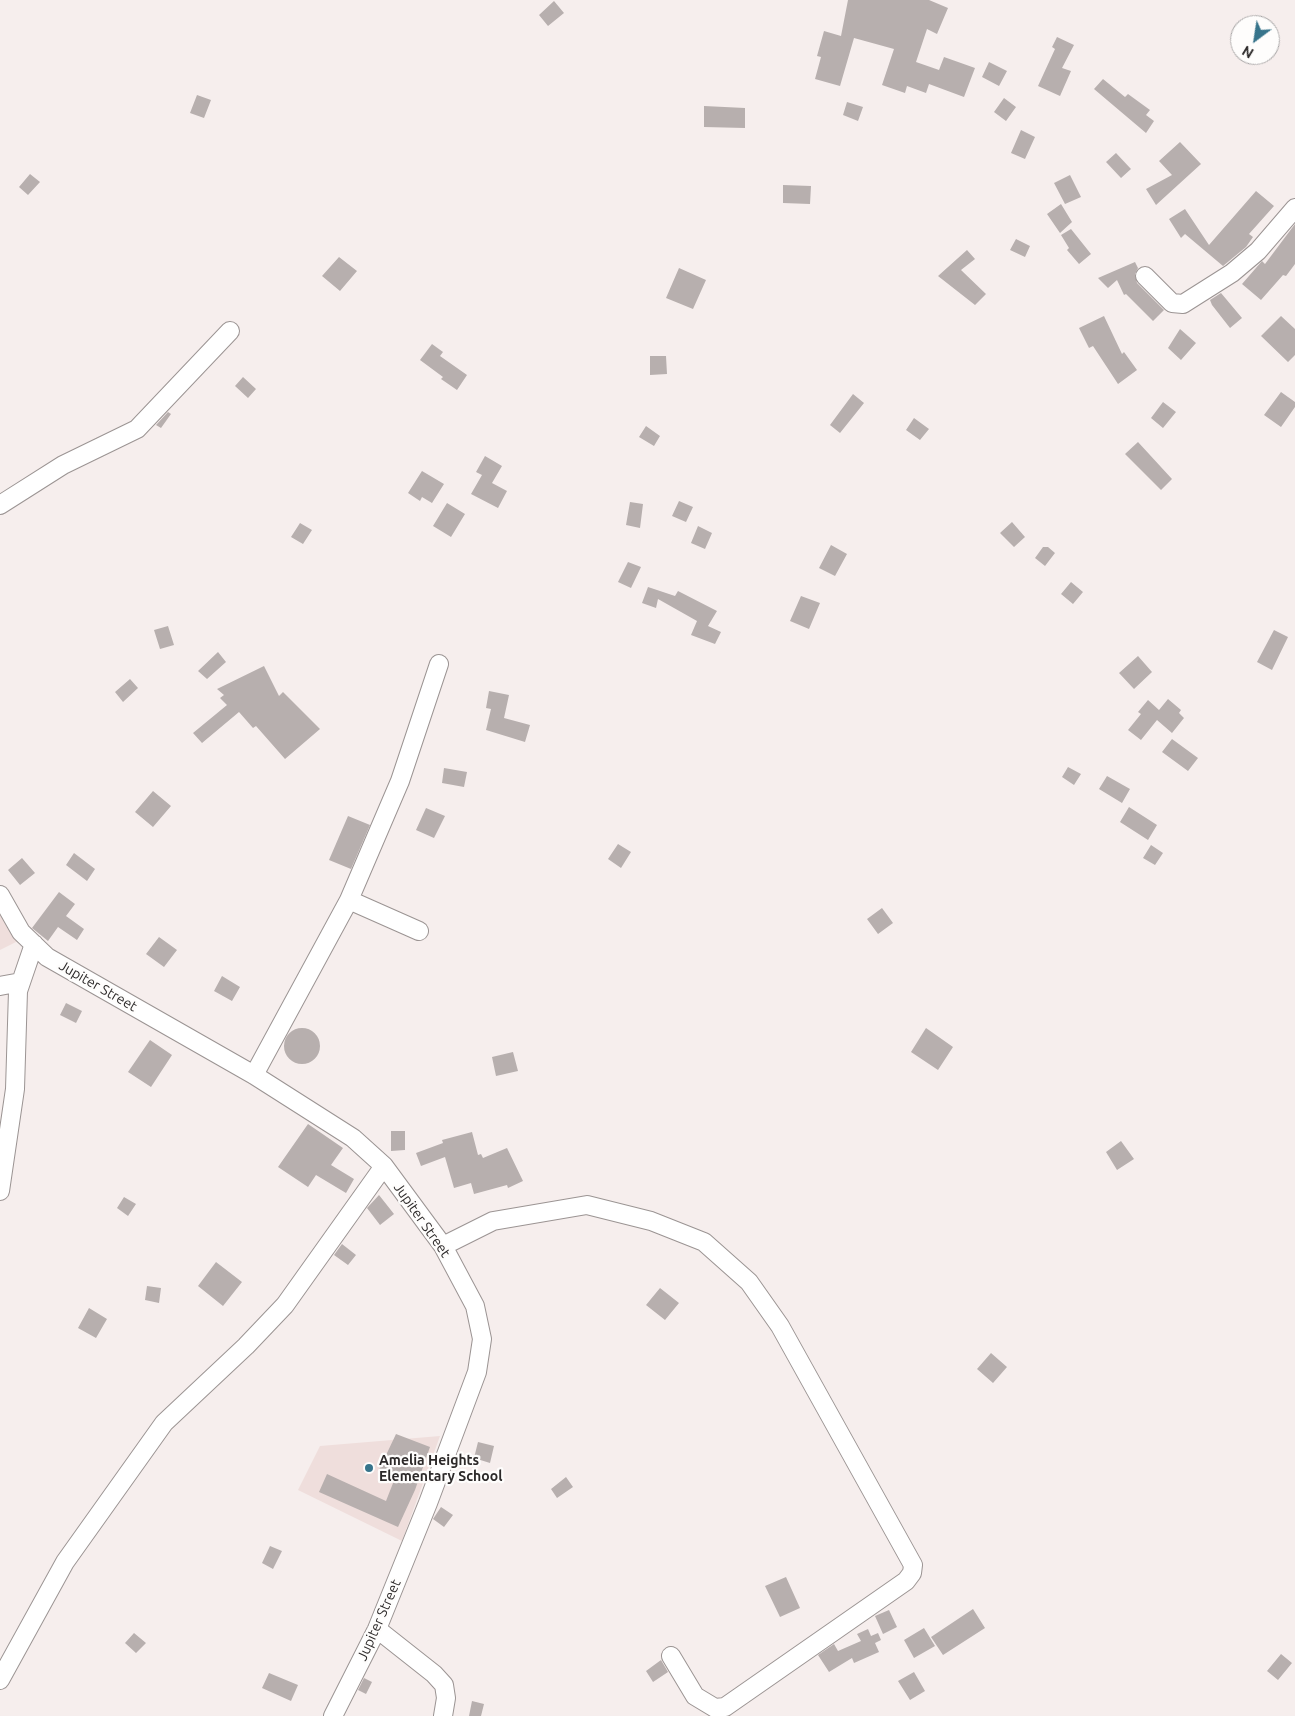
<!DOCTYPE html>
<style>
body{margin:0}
#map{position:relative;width:1295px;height:1716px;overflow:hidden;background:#f6eeed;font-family:Ubuntu,sans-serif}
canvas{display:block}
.north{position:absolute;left:1230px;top:15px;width:50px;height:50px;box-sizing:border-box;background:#fefdfc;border:1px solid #aaa8a8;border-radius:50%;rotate:211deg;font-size:14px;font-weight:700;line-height:20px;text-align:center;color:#2c2929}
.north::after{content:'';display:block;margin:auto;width:18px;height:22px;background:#37748b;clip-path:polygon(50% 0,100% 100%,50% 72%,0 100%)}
</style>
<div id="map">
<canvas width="1295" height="1716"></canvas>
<div class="north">N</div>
</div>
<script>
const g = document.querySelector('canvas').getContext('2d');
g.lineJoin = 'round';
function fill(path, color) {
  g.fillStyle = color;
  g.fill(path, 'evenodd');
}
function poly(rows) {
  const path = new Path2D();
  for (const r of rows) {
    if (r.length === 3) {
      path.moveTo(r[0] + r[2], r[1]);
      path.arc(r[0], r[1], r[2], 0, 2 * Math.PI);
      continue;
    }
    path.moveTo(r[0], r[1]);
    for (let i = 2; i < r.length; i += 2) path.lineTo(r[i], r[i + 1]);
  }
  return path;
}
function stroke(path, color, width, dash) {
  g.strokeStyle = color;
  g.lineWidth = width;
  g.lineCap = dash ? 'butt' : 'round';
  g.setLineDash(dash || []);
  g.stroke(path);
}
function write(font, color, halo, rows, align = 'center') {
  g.font = font + ' Ubuntu,sans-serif';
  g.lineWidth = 4.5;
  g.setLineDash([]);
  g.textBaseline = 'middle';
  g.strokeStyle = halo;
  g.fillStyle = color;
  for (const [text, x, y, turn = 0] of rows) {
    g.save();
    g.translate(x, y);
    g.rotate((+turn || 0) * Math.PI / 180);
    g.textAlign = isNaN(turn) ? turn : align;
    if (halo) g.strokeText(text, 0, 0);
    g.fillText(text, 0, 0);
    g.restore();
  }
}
fill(poly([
 [0,912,18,941,0,950],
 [440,1436,402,1541,298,1490,320,1446]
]), '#efdedc');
fill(poly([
 [848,0,929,0,948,8,937,34,927,29,916,62,939,70,944,57,975,68,964,97,929,84,926,93,907,86,905,93,882,85,894,49,854,38,840,86,815,79,821,57,817,56,824,31,841,36],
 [554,1,564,13,548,26,539,15],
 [1057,37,1074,45,1062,68,1071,71,1060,96,1038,86,1055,49,1052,47],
 [989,62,1007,71,999,86,982,77],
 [1103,79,1125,97,1128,94,1150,110,1146,115,1154,121,1146,133,1094,89],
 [197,95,211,100,204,118,190,113],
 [1004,98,1016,107,1006,121,994,112],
 [847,102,863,107,858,121,843,115],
 [704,106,745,108,745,128,704,127],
 [1021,130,1035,137,1025,159,1011,153],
 [1180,142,1201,164,1156,205,1146,189,1172,175,1159,161],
 [1116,153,1131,169,1121,178,1106,162],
 [30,174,40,182,28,195,19,187],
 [1070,175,1081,197,1065,204,1054,183],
 [783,185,811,186,810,204,783,203],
 [1256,191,1274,206,1249,234,1253,237,1246,247,1223,266,1185,234,1181,238,1169,219,1185,209,1209,245],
 [1061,204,1072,222,1060,233,1047,214],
 [1295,224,1295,264,1286,276,1283,275,1261,300,1242,284,1262,261,1265,264],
 [1071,229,1091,254,1079,264,1067,250,1069,248,1061,235],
 [1016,239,1030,246,1025,257,1010,250],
 [967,250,975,259,961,270,986,294,975,305,938,276],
 [339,257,357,271,340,291,322,276],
 [1135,262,1138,268,1135,274,1137,283,1164,310,1153,321,1126,294,1124,295,1117,280,1108,288,1098,278],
 [679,268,706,280,693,309,666,298],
 [1221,293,1242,318,1230,328,1212,305,1210,300],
 [1104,316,1122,354,1124,352,1137,370,1118,384,1093,346,1089,348,1079,328],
 [1281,316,1295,329,1295,355,1288,362,1261,336],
 [1180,329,1196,343,1181,360,1168,348],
 [432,344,443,352,440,356,467,375,457,390,441,379,443,377,420,360],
 [650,356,666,356,667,374,650,375],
 [243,377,256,389,248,398,235,386],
 [1281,392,1295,402,1295,407,1281,427,1264,415],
 [853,394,864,403,840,433,830,425],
 [1163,402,1176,412,1163,428,1151,418],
 [168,412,171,414,161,428,156,425],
 [914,418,929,429,920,440,906,430],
 [646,426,660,436,654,446,639,437],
 [1138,442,1172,479,1161,490,1125,454],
 [485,456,502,466,492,483,507,491,498,508,471,494,482,475,476,472],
 [422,471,444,484,432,503,422,497,420,501,408,493],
 [679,501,693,507,686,522,672,516],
 [630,502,643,504,640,528,626,525],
 [447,503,465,514,451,537,433,526],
 [1012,522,1025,537,1014,547,1000,533],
 [300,523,312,530,303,544,291,537],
 [698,526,712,533,705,549,691,543],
 [831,545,847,554,835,576,819,568],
 [1043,547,1048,547,1055,553,1045,566,1035,558],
 [628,562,641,567,631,588,618,582],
 [1071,582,1083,592,1073,604,1061,594],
 [648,587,675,596,678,591,717,611,708,626,721,632,715,644,691,635,697,621,658,599,656,608,642,603],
 [801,596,820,603,809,629,790,621],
 [168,626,174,645,160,649,154,630],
 [1274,630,1288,637,1272,670,1257,662],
 [218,652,226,662,207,679,198,671],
 [1138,656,1152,672,1134,689,1119,673],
 [264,666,279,696,283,692,320,729,285,759,256,726,253,728,239,712,202,743,193,733,227,705,220,698,224,695,217,689],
 [130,679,138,688,123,702,115,692],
 [489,691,509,695,504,718,530,725,525,742,486,730,491,709,486,708],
 [1168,699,1181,710,1179,713,1184,718,1172,733,1157,720,1141,740,1128,730,1141,714,1138,712,1148,700,1159,710],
 [1172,739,1198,758,1188,771,1162,752],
 [1068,767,1081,774,1074,785,1062,777],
 [444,768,467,772,464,787,442,783],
 [1107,776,1130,789,1122,803,1099,789],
 [153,791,171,806,153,827,135,812],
 [1129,807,1157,825,1148,840,1120,822],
 [426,808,445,816,434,838,416,830],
 [348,816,370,825,351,869,329,860],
 [618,844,631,852,621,868,608,859],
 [1151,845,1163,853,1155,865,1143,858],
 [74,853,95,869,87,881,66,865],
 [22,858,35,873,20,885,8,870],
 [59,892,75,904,66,916,84,929,77,940,58,927,48,941,32,928],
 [882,908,893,923,878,934,867,919],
 [159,937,177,950,164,967,146,954],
 [222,976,240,987,232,1001,214,991],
 [66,1003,82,1011,76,1023,60,1015],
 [926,1028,953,1047,938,1070,911,1052],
 [302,1046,18],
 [150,1040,172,1055,151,1087,128,1072],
 [513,1052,518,1071,496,1076,492,1057],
 [308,1124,343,1148,331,1165,354,1179,346,1193,316,1175,308,1187,278,1167],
 [391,1131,405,1131,405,1150,391,1151],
 [472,1132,478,1155,481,1154,483,1158,507,1148,523,1181,508,1188,507,1185,474,1194,471,1183,454,1188,445,1157,421,1166,416,1153,443,1143,442,1140],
 [1121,1141,1134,1159,1117,1170,1106,1152],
 [379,1195,394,1214,380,1225,367,1208],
 [124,1197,136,1204,128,1216,117,1208],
 [342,1244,356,1255,348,1265,334,1255],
 [216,1262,242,1282,223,1306,198,1286],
 [147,1286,161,1288,159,1303,145,1300],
 [660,1288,679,1303,665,1320,646,1305],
 [89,1308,107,1319,96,1338,78,1328],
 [991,1353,1007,1367,993,1383,977,1369],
 [396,1434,430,1447,415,1490,398,1527,319,1492,327,1474,386,1501,395,1478,379,1470],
 [478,1442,494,1446,490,1463,474,1458],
 [566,1477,573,1487,557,1498,551,1489],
 [441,1507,453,1515,444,1527,433,1519],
 [270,1546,282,1551,273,1569,262,1563],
 [786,1577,800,1608,780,1617,765,1586],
 [973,1609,985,1628,943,1655,931,1637],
 [889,1610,897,1627,883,1634,875,1616],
 [924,1628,935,1646,914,1658,904,1640],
 [868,1629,871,1636,878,1633,881,1640,875,1643,879,1652,854,1663,852,1658,829,1672,818,1655,834,1644,838,1651,861,1641,857,1634],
 [134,1633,146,1643,136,1653,125,1643],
 [1281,1654,1292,1663,1278,1680,1267,1671],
 [661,1660,668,1672,653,1682,646,1671],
 [914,1672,925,1691,910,1700,898,1681],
 [269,1673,298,1685,291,1701,262,1688],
 [364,1678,372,1682,366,1694,358,1690],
 [472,1701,484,1704,481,1716,469,1716]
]), '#b7afae');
const minor = poly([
 [1145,276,1172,303,1183,304,1232,273,1258,251,1295,208],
 [0,505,63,465,137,429,230,331],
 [0,895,21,932,47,957,254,1075,353,1138,384,1166,443,1246,475,1306,482,1339,477,1372,428,1503,377,1629,333,1716],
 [349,900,419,931],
 [0,986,21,982],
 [254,1075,349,900,400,781,439,664],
 [0,1191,15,1089,18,991,34,944],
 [443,1246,493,1221,587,1205,651,1221,704,1242,749,1282,780,1326,913,1565,912,1573,906,1581,725,1707,715,1708,695,1696,671,1656],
 [377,1629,434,1674,444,1685,446,1698,443,1716],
 [0,1680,65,1562,164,1423,246,1346,285,1305,384,1166]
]);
stroke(minor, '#9b9493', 20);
stroke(minor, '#fff', 18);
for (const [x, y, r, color] of [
 [369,1468,5,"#37748b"]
]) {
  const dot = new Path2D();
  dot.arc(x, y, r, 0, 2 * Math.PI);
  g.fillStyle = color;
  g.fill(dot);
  stroke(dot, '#fefdfc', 2);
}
write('14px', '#2c2929', '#fefdfc', [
 ["Jupiter Street",98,986,30],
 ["Jupiter Street",422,1220,55],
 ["Jupiter Street",379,1620,-66]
]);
write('bold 14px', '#2c2929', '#fefdfc', [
 ["Amelia Heights",379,1460],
 ["Elementary School",379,1476]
], 'left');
</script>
